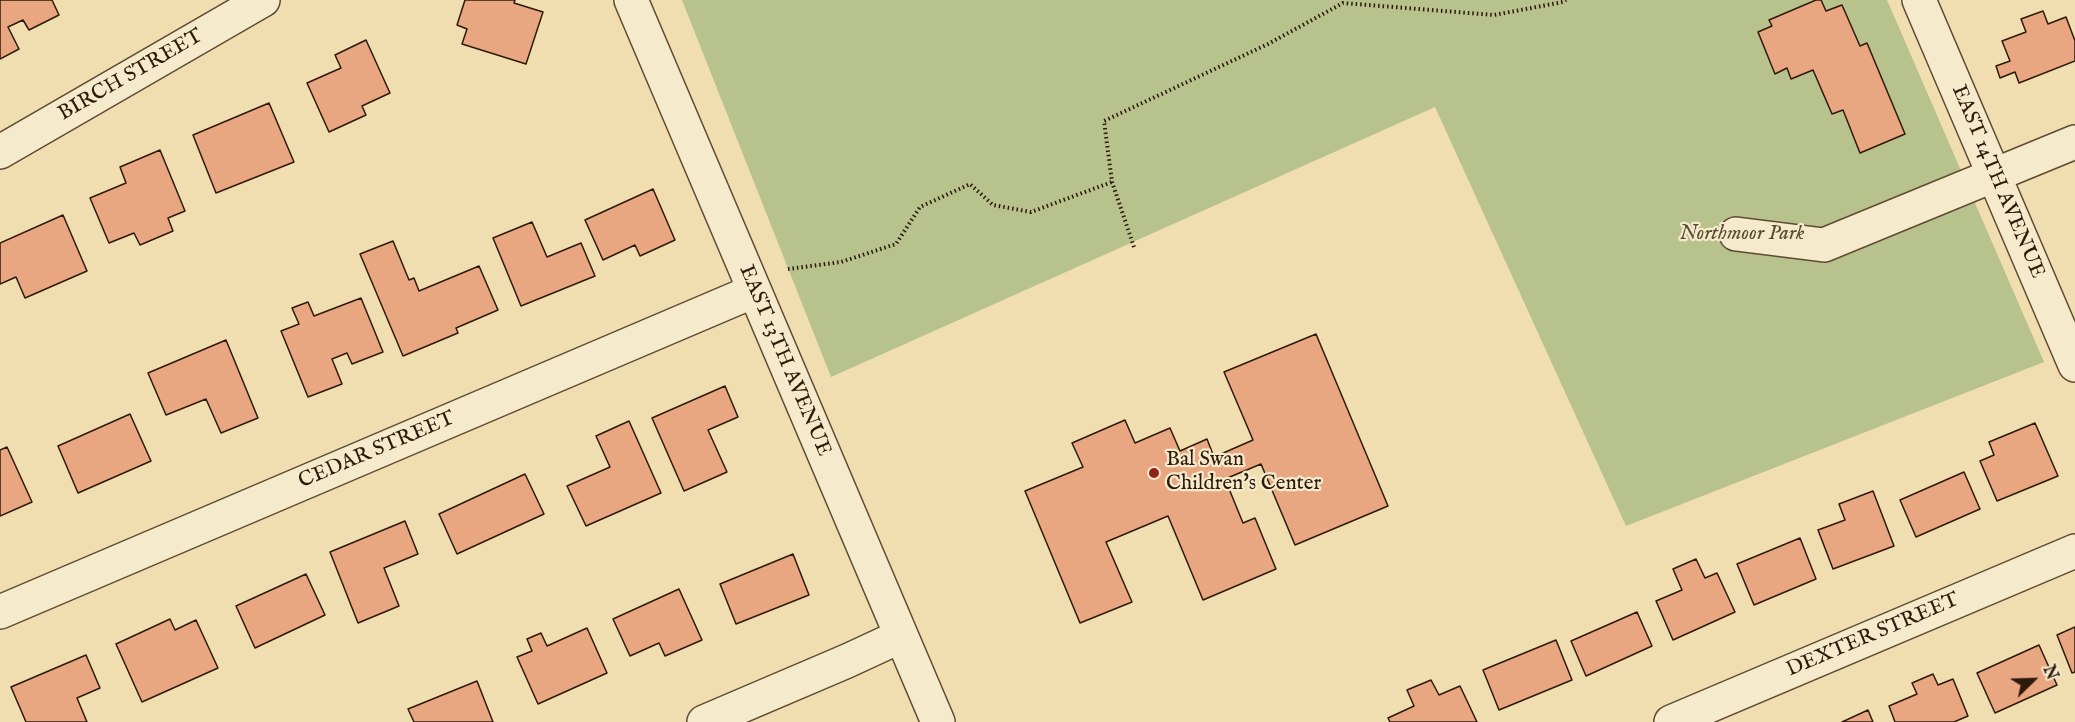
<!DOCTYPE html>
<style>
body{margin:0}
#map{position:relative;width:2075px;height:722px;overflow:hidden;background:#f1deb0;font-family:"IM FELL English",serif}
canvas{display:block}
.north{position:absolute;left:2003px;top:650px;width:60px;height:60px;-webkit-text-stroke:4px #f6eacc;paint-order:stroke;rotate:67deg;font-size:16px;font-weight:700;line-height:24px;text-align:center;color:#2e1a0a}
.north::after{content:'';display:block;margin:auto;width:21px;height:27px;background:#2e1a0a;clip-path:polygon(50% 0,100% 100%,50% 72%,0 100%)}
</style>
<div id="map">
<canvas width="2075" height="722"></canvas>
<div class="north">N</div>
</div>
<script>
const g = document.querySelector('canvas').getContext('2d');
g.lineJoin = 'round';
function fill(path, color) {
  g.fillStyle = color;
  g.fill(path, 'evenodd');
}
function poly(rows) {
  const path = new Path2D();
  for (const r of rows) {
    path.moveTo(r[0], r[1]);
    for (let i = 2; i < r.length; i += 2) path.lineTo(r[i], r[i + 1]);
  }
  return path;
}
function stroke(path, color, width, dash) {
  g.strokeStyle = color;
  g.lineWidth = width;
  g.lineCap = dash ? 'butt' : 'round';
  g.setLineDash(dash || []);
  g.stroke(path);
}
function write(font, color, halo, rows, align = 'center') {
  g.font = font + ' "IM FELL English",serif';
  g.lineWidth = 4.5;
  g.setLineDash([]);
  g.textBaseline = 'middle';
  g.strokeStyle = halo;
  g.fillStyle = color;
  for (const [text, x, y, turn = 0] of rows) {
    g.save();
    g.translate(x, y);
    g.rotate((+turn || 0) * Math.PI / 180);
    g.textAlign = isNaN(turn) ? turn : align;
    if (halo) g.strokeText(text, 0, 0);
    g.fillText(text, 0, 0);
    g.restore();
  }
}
fill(poly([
 [682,0,1887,0,2044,362,1626,526,1435,107,831,377]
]), '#b8c28d');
const building = poly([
 [0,0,52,0,59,15,29,30,23,20,8,27,19,49,0,59,0,0],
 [465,0,515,0,514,3,543,12,526,64,462,44,467,29,457,25,465,0],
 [1816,0,1821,0,1826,11,1842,5,1860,46,1867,43,1905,134,1860,153,1843,110,1832,114,1813,70,1791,79,1787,68,1775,74,1758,32,1772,26,1769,20,1816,0],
 [2043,11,2048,24,2066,17,2075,41,2075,61,2019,83,2015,72,2000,78,1996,66,2010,61,2002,41,2026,32,2021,19,2043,11],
 [366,40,390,93,362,106,366,115,329,132,307,83,341,68,335,55,366,40],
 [269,103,294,162,216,193,193,135,269,103],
 [160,150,185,211,168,218,173,231,140,245,134,233,109,243,90,198,126,183,120,167,160,150],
 [653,189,675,240,640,256,635,245,603,260,585,220,653,189],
 [63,215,87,271,25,298,16,277,0,284,0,243,63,215],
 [532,222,547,257,581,243,595,276,521,306,493,238,532,222],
 [393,241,409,280,414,278,419,291,479,266,498,310,456,328,458,333,403,356,360,254,393,241],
 [361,298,383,352,352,364,347,353,332,359,342,384,308,397,281,331,299,324,292,308,308,302,314,316,361,298],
 [1316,334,1388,506,1295,545,1261,464,1225,479,1243,523,1255,518,1276,569,1203,600,1168,516,1106,542,1132,602,1080,623,1025,491,1083,467,1072,443,1125,420,1135,443,1170,428,1180,451,1207,439,1214,457,1253,440,1224,372,1316,334],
 [226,340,258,418,221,433,206,399,166,415,148,373,226,340],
 [725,386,738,417,708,430,727,472,684,491,652,418,725,386],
 [130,414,151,461,78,493,58,446,130,414],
 [629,421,661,493,586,526,567,486,610,467,596,436,629,421],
 [2035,423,2058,476,1997,501,1980,461,1994,455,1989,442,2035,423],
 [7,447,32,502,0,516,0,450,7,447],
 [1964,472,1980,509,1916,537,1900,500,1964,472],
 [525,474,544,514,457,554,439,514,525,474],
 [1873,491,1894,546,1833,569,1818,530,1845,520,1839,504,1873,491],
 [405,521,418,554,384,568,399,606,358,623,330,552,405,521],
 [1800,538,1816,579,1754,605,1737,564,1800,538],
 [793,554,809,595,736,624,720,584,793,554],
 [1696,559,1705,578,1717,573,1735,612,1673,640,1656,601,1682,590,1673,569,1696,559],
 [306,574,325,615,255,648,236,606,306,574],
 [679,589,702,640,665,656,659,643,630,656,613,619,679,589],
 [1637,612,1652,646,1586,676,1571,641,1637,612],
 [170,619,175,630,196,620,218,668,142,702,116,644,170,619],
 [2075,627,2075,672,2072,673,2057,635,2075,627],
 [587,628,607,673,538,704,517,657,532,651,527,639,541,633,547,646,587,628],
 [1556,640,1572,680,1499,710,1483,670,1556,640],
 [2039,645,2057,685,1995,713,1977,673,2039,645],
 [86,655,100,688,77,698,87,722,26,722,11,687,86,655],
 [1933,674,1938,685,1953,679,1968,716,1954,722,1895,722,1889,706,1917,694,1912,683,1933,674],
 [1431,680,1439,695,1460,686,1477,722,1390,722,1388,718,1414,706,1407,690,1431,680],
 [477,681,493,722,414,722,408,709,477,681],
 [1868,710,1873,722,1842,722,1868,710]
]);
fill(building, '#e8a681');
stroke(building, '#2e1a0a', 1.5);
const minor = poly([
 [631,0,938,722],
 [1919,0,2075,365],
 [0,152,263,0],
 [1736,234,1824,245,2075,142],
 [0,612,754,291],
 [704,722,847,661,901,636],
 [1671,722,2075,551]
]);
stroke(minor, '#5f4b34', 36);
stroke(poly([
 [1134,247,1112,182,1104,121,1268,44,1343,3,1494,15,1563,2,1566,0],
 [788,269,841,262,896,244,920,207,970,184,993,205,1031,212,1112,182]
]), '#2e1a0a', 4, [1.5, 3]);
stroke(minor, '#f6eacc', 33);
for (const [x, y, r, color] of [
 [1154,473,6,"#8f2418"]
]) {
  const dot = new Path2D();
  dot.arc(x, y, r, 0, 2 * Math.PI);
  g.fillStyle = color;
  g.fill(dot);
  stroke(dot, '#f6eacc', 2);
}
write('21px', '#2e1a0a', '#f6eacc', [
 ["BIRCH STREET",131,76,-30],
 ["EAST 14TH AVENUE",1997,182,67],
 ["EAST 13TH AVENUE",784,361,67],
 ["CEDAR STREET",377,451,-23],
 ["DEXTER STREET",1873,636,-23]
]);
write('italic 21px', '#574c31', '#f6eacc', [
 ["Northmoor Park",1742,235]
]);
write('21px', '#2e1a0a', '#f6eacc', [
 ["Bal Swan",1166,461],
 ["Children's Center",1166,485]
], 'left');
</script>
